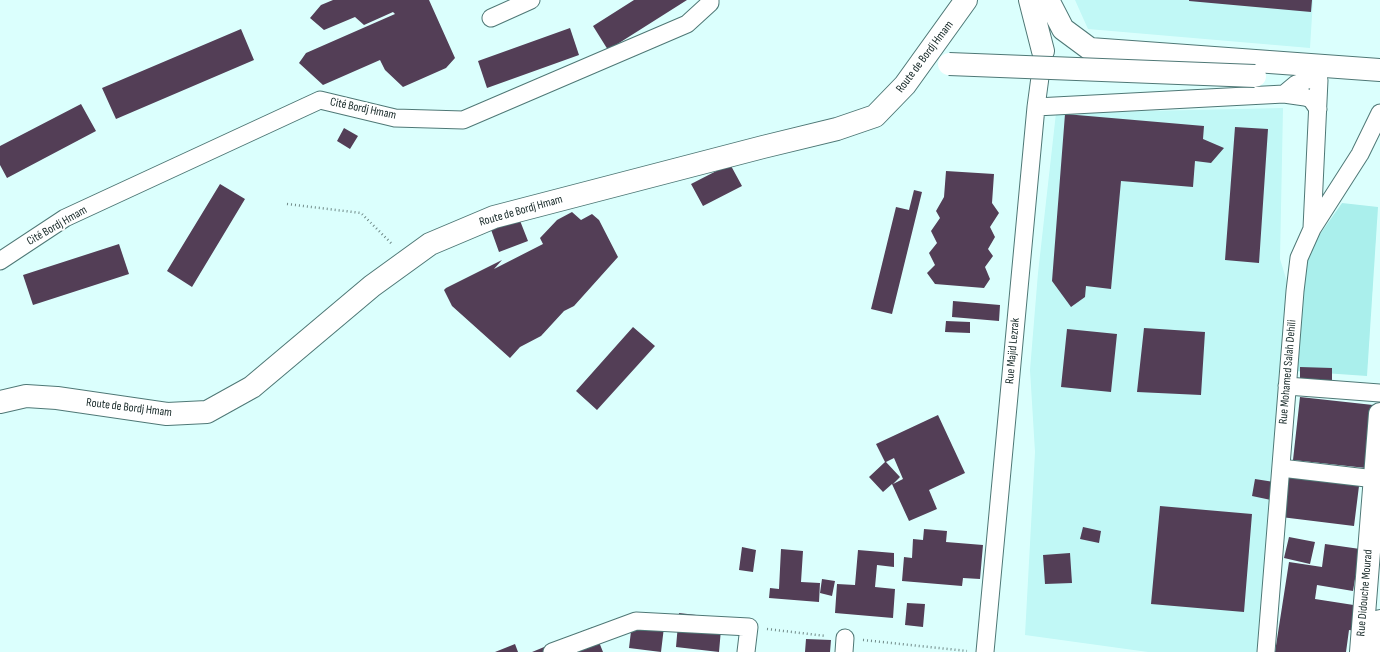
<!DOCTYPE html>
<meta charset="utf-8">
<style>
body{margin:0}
canvas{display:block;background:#dbfffd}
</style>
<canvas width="1380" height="652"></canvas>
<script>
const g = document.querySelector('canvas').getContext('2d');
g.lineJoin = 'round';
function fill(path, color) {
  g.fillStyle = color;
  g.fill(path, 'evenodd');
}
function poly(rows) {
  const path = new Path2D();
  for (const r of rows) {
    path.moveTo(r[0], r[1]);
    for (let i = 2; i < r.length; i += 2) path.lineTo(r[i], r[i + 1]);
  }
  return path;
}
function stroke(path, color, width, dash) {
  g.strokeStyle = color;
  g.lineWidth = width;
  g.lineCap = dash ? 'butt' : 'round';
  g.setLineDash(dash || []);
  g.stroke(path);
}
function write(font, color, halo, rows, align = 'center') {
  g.font = font + ' "Sofia Sans Condensed",sans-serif';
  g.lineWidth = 4;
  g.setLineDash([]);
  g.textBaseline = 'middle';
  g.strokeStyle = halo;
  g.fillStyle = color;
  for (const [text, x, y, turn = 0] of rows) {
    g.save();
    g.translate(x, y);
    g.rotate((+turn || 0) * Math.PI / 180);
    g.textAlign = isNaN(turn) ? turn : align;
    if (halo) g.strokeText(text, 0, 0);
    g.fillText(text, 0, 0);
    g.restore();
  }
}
fill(poly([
 [1075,0,1313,0,1310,48,1088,29],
 [1283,108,1280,259,1288,285,1259,652,1148,652,1025,635,1035,452,1030,370,1038,273,1056,113]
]), '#c1f8f6');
fill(poly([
 [1342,203,1378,207,1367,376,1295,371,1305,261,1318,237]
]), '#aaefec');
fill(poly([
 [333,0,429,0,455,58,446,68,403,87,385,70,380,60,323,85,299,63,306,53,395,14,393,12,364,25,355,17,324,30,310,18,321,5],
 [634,0,687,0,608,50,593,26],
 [1189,0,1312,0,1311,12,1189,1],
 [570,28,579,55,487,88,478,61],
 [241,29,254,60,116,119,102,88],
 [81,104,96,131,7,178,0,165,0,146],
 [1065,114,1204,126,1203,139,1224,148,1211,163,1195,161,1193,187,1121,181,1111,289,1086,286,1085,297,1071,307,1052,281],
 [1235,127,1268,129,1259,263,1225,260],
 [344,128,358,136,350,149,337,141],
 [730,164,742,186,703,206,691,184],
 [946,171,994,174,992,203,999,213,990,227,995,237,988,249,993,256,985,267,990,279,984,288,935,284,927,273,935,265,929,253,937,243,931,231,940,218,936,211,944,197],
 [220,184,245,199,192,287,167,271],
 [914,190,922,192,892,314,871,309,896,207,909,210],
 [572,212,581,220,592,214,599,220,618,257,574,306,564,311,541,336,520,347,510,358,452,306,444,290,446,288,502,260,494,269,543,244,540,238,557,220],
 [517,213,528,241,499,252,489,224],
 [119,244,129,274,33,305,23,275],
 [953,301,1000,305,999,321,952,317],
 [946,321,970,322,970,333,945,332],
 [633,327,655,346,597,410,576,391],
 [1144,328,1205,332,1201,395,1137,392],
 [1067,329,1117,334,1111,392,1061,387],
 [1300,367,1332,368,1332,382,1300,382],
 [1300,397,1373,405,1366,468,1293,460],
 [938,415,965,473,929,490,937,509,909,521,892,484,883,492,869,477,885,462,876,444],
 [894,458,903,479,893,484,900,477,886,462],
 [1288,461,1361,470,1354,526,1281,517],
 [1255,479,1274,482,1271,500,1252,496],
 [1160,506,1252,514,1244,612,1151,604],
 [1083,527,1101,531,1099,543,1080,539],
 [924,529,947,531,946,542,983,545,980,579,963,578,962,586,902,581,904,557,912,558,913,539,923,540],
 [1289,537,1315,542,1310,564,1284,558],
 [1325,544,1360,549,1353,591,1317,585,1315,599,1360,606,1356,631,1349,630,1346,652,1275,652,1289,562,1322,567],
 [742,547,756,550,753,572,739,570],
 [781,549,803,551,801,582,820,583,819,602,769,598,770,588,779,589],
 [858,550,894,553,894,567,877,565,875,587,895,589,893,618,835,613,837,584,855,585],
 [1070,553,1072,583,1045,584,1043,555],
 [822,579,835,581,832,596,820,593],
 [907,603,925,604,923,627,905,625],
 [679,613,722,618,719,652,676,647],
 [632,623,664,627,661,652,629,648],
 [593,627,603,652,532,652],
 [806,639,831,640,830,652,805,652],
 [515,644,518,652,495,652]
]), '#533e56');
const street = poly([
 [491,18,531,0],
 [1284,94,1305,97,1311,99,1318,109],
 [1036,107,1284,94,1296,84,1308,80],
 [1312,228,1319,80],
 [0,261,65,218,320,100,395,118,463,120,687,24,710,3,710,0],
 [1287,386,1380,393],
 [1281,468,1375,479],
 [552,652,636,621,749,627,746,652],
 [844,652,845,638],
 [985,652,1036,107,1043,55],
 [1266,652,1295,291,1299,258,1312,229,1360,154,1380,113]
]);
const secondary = poly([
 [1030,0,1043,51],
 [1048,0,1063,29,1090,49,1380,70],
 [0,402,26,396,57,398,167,414,207,412,252,387,372,286,430,244,494,217,763,147,837,129,875,116,905,85,966,0]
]);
const primary = poly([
 [1361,652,1380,414],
 [1377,652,1380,621]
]);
stroke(street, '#4f7876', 19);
stroke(secondary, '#4f7876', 24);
stroke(primary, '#4f7876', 24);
stroke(poly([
 [287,204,361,213,393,245],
 [767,629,826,636],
 [863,640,967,651]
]), '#708a88', 2.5, [1, 3]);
stroke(street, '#fff', 17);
stroke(secondary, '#fff', 22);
stroke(primary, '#fff', 22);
const secondaryBridge = poly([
 [949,64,1255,76]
]);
stroke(secondaryBridge, '#4f7876', 24, []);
stroke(secondaryBridge, '#fff', 22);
write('12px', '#152726', '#fff', [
 ["Route de Bordj Hmam",925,57,-53],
 ["Cité Bordj Hmam",363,109,12],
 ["Route de Bordj Hmam",521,211,-16],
 ["Cité Bordj Hmam",57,226,-30],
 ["Rue Majid Lezrak",1013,351,-85],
 ["Rue Mohamed Salah Dehili",1288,372,-85],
 ["Route de Bordj Hmam",129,408,7],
 ["Rue Didouche Mourad",1365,593,-85]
]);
</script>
